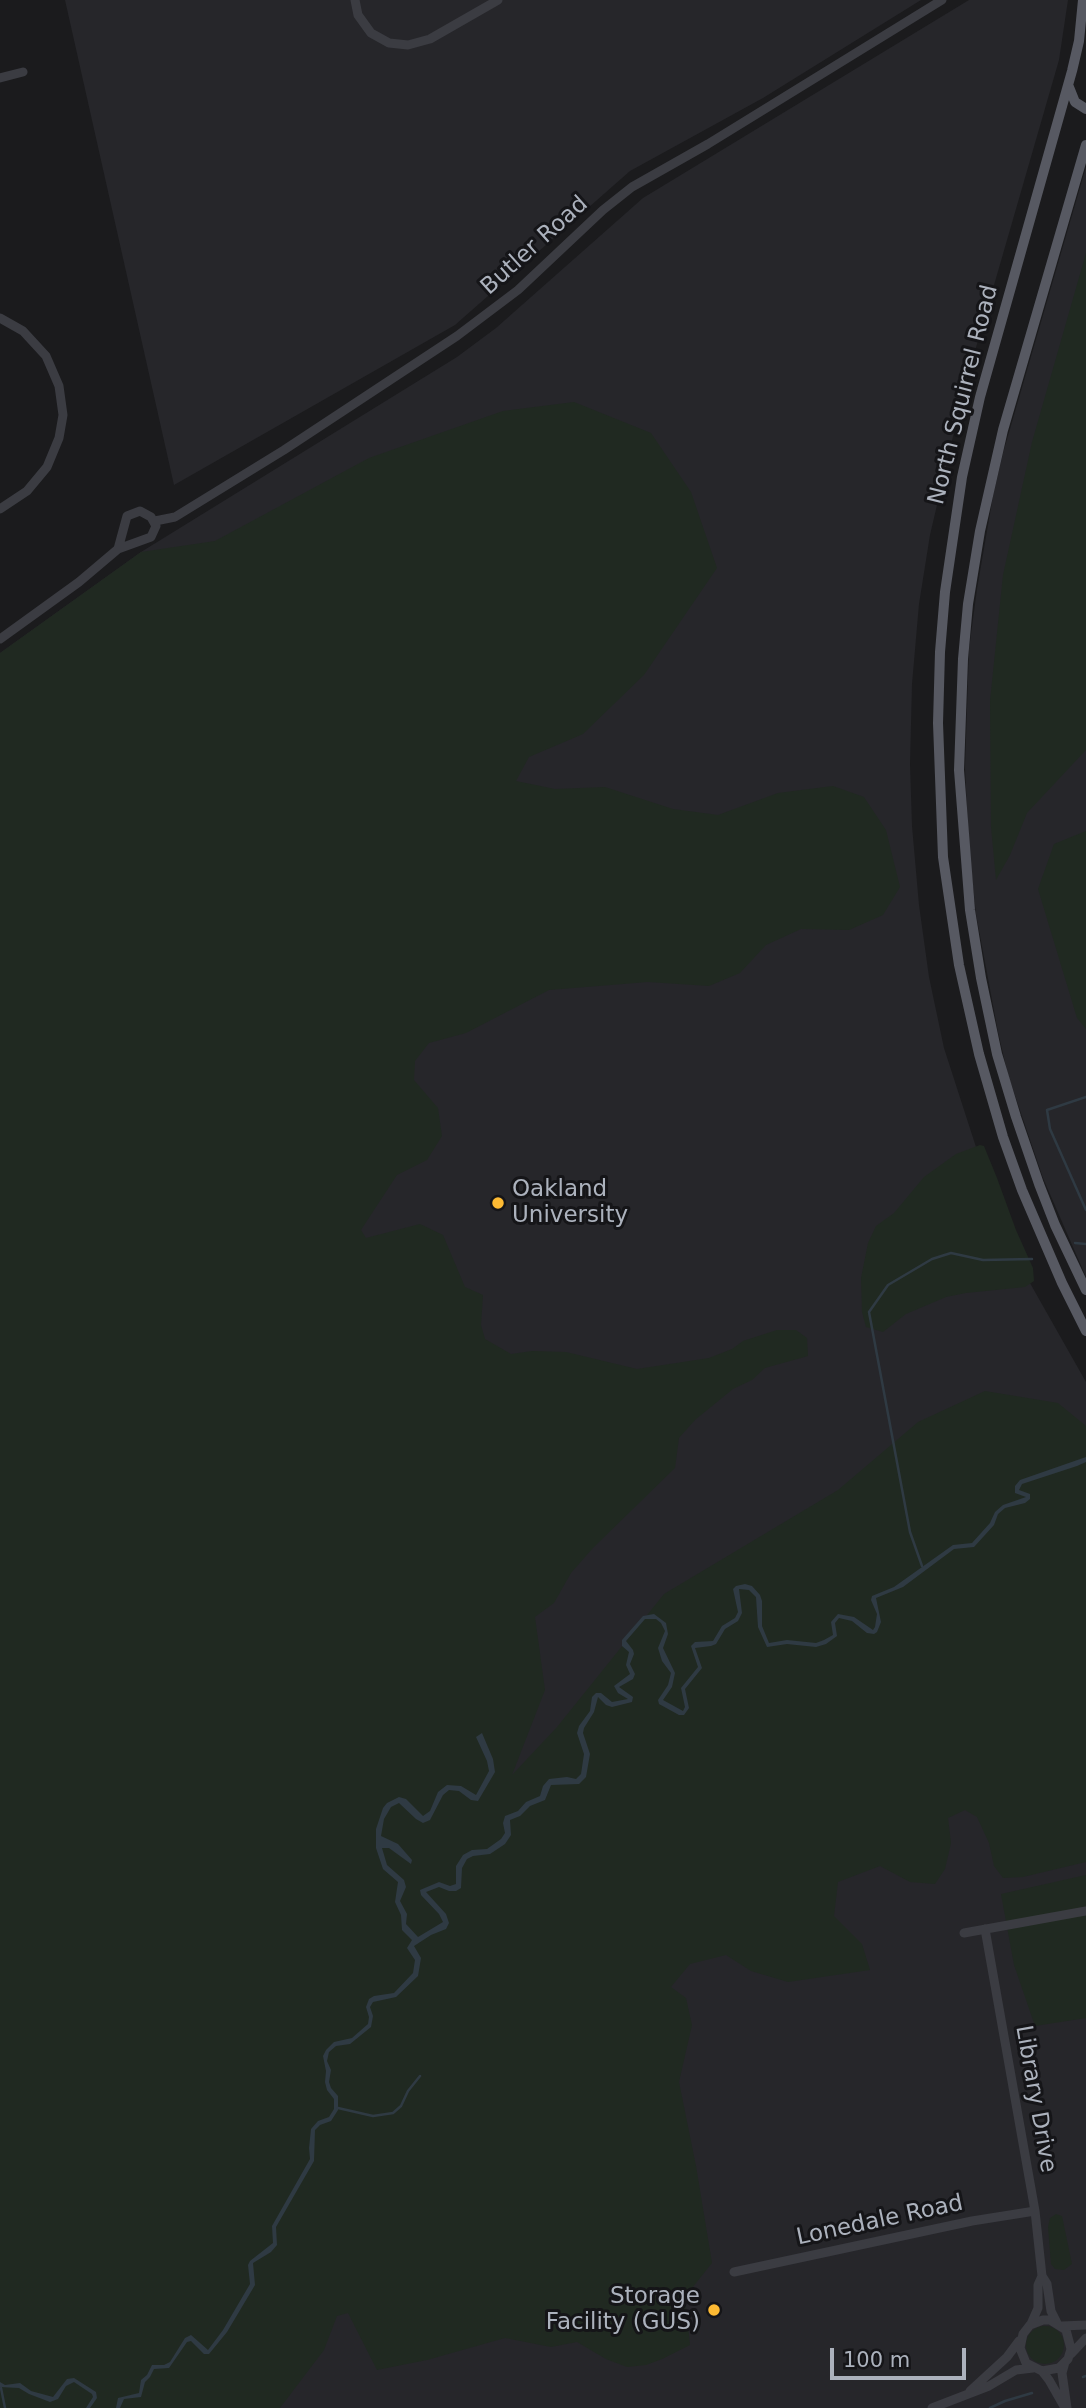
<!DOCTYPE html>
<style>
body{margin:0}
#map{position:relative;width:1086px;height:2408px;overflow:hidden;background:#1b1b1d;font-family:"DejaVu Sans",sans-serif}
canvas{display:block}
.scale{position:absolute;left:830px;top:2348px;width:136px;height:32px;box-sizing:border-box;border:4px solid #acb2bd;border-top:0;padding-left:9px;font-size:21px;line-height:24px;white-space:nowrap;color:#acb2bd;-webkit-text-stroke:5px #151518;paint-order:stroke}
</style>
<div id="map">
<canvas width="1086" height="2408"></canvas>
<div class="scale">100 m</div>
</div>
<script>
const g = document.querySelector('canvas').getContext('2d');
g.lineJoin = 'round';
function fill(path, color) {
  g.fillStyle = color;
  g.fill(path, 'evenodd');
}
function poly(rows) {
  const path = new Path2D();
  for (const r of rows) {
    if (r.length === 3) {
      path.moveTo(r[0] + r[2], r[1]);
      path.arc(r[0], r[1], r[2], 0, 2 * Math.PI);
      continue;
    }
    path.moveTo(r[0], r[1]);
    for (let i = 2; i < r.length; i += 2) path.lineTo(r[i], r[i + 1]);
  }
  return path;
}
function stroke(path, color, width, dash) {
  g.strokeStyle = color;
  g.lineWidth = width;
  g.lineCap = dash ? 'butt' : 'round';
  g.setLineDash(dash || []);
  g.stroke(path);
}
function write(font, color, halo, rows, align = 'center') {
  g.font = font + ' "DejaVu Sans",sans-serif';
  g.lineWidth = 6;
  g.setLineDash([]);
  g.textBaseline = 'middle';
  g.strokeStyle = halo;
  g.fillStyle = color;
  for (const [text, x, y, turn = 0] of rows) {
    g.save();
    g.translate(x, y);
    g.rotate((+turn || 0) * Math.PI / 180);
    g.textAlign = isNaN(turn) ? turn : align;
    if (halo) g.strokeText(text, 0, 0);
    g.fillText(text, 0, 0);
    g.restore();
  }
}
fill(poly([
 [65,0,921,0,763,98,630,171,455,325,174,485],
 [969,0,1068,0,1059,60,964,389,930,535,919,604,912,684,910,764,912,826,919,905,929,977,944,1048,986,1178,1026,1276,1086,1382,1086,2408,0,2408,0,653,141,552,457,357,496,328,643,198],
 [1086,167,1086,1277,1043,1178,1008,1075,998,1032,976,914,969,848,965,768,969,649,977,589,993,496,1003,453]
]), '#26262a');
fill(poly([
 [1086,253,1086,750,1027,813,1010,855,996,880,991,827,990,701,1003,575,1032,442],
 [574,402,651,433,691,492,717,568,644,675,583,734,529,757,516,781,555,789,605,787,673,809,718,815,778,793,833,786,864,797,886,830,900,887,883,915,849,930,801,929,766,945,740,973,709,986,648,982,549,990,466,1033,429,1043,415,1061,414,1080,438,1108,442,1136,427,1160,397,1175,361,1230,366,1238,420,1224,443,1235,465,1287,483,1295,481,1325,485,1339,511,1354,532,1351,566,1352,637,1369,709,1358,732,1349,743,1341,777,1330,796,1330,807,1338,808,1356,765,1368,752,1380,733,1389,695,1420,679,1438,675,1468,593,1548,571,1573,554,1603,535,1617,545,1690,512,1775,557,1727,664,1594,838,1490,918,1422,985,1391,1058,1403,1086,1426,1086,1862,1023,1877,1003,1878,994,1866,989,1843,977,1817,965,1810,948,1818,951,1843,945,1869,935,1884,910,1882,880,1866,838,1882,834,1916,862,1944,870,1970,788,1982,751,1971,726,1955,690,1964,671,1987,686,1998,692,2025,679,2082,696,2166,712,2263,685,2297,690,2345,662,2359,646,2365,627,2367,606,2359,577,2342,551,2347,505,2338,427,2360,377,2370,348,2313,337,2316,324,2350,280,2408,0,2408,0,653,141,552,215,541,369,458,503,411],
 [1086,831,1086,1029,1077,1018,1038,889,1054,844],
 [980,1145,984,1146,997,1178,1016,1230,1033,1268,1034,1281,1025,1287,966,1293,946,1297,906,1314,883,1332,866,1327,862,1312,861,1278,868,1243,876,1226,894,1213,924,1177,956,1154],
 [1086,1875,1086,2018,1035,2026,1014,1965,1001,1894],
 [1056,2214,1062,2216,1072,2264,1064,2270,1055,2269,1051,2264,1048,2227,1050,2218],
 [1045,2345,19]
]), '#202921');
fill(poly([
 [1086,1457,1086,1462,1077,1466,1022,1484,1019,1490,1030,1494,1030,1499,1025,1503,1005,1508,998,1514,994,1525,974,1547,954,1549,903,1587,876,1598,881,1622,877,1632,874,1634,867,1633,852,1621,839,1618,835,1623,837,1636,826,1644,816,1647,787,1644,767,1647,758,1627,756,1597,749,1590,739,1589,742,1613,738,1621,725,1629,716,1644,711,1646,695,1648,702,1668,685,1689,689,1708,684,1715,679,1715,659,1704,658,1700,668,1685,671,1673,662,1661,658,1648,665,1631,661,1623,656,1619,645,1619,626,1641,633,1650,634,1654,630,1664,635,1674,633,1679,619,1687,633,1697,632,1702,612,1707,606,1705,598,1697,594,1712,584,1728,583,1733,590,1754,586,1777,579,1784,551,1785,545,1800,530,1806,520,1816,510,1820,511,1835,505,1844,490,1854,473,1856,467,1859,462,1868,461,1888,456,1891,449,1891,439,1887,426,1892,446,1914,449,1923,446,1929,431,1935,414,1946,421,1958,418,1976,396,1997,373,2002,370,2007,373,2016,371,2027,350,2044,336,2046,329,2052,327,2061,331,2070,329,2082,331,2088,338,2096,338,2110,331,2121,320,2125,315,2130,314,2161,276,2227,277,2245,271,2252,253,2263,255,2285,227,2332,209,2354,204,2354,191,2341,187,2342,169,2368,154,2369,150,2377,145,2382,141,2397,124,2399,120,2408,116,2408,118,2398,139,2393,141,2380,147,2375,152,2365,164,2365,170,2362,185,2338,191,2335,208,2350,223,2330,250,2284,248,2265,250,2261,273,2243,272,2226,310,2159,309,2148,311,2129,318,2121,329,2117,334,2109,334,2099,327,2090,325,2082,326,2071,323,2056,326,2050,334,2042,352,2038,368,2024,369,2017,366,2007,369,1999,374,1996,394,1993,413,1973,415,1960,407,1948,412,1940,402,1930,401,1915,395,1902,398,1882,383,1869,376,1848,376,1829,383,1808,387,1803,399,1797,406,1799,423,1816,430,1811,438,1792,447,1785,461,1786,476,1795,489,1771,487,1761,476,1737,482,1733,493,1759,495,1772,478,1801,471,1800,459,1791,449,1790,443,1795,430,1820,423,1823,416,1819,399,1803,391,1807,384,1819,381,1836,398,1844,412,1860,411,1864,389,1848,382,1848,387,1865,404,1880,406,1887,400,1901,407,1914,406,1924,418,1937,443,1922,439,1914,421,1895,420,1890,439,1882,450,1886,456,1884,456,1866,463,1855,472,1850,487,1849,501,1839,505,1833,503,1823,505,1816,518,1811,526,1802,540,1796,543,1786,549,1779,567,1777,576,1779,581,1774,584,1754,577,1733,579,1726,590,1711,592,1697,596,1693,601,1693,612,1702,628,1699,618,1693,614,1686,630,1674,626,1665,629,1652,622,1646,622,1640,643,1616,654,1614,666,1623,668,1634,663,1648,675,1673,672,1687,663,1700,683,1711,685,1707,681,1688,698,1667,691,1646,695,1642,713,1641,722,1626,735,1618,738,1612,733,1589,736,1586,745,1584,752,1586,760,1595,762,1601,762,1626,769,1643,787,1640,816,1643,824,1640,833,1635,831,1622,838,1614,854,1617,873,1630,875,1627,877,1614,871,1600,872,1596,894,1587,953,1545,972,1543,990,1523,995,1512,1003,1505,1026,1497,1015,1493,1015,1486,1020,1480],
 [74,2378,96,2392,97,2398,90,2408,86,2408,93,2397,92,2394,74,2382,66,2386,58,2399,50,2402,29,2394,19,2388,0,2387,0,2382,5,2385,20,2383,31,2391,53,2397,67,2379]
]), '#2f3a43');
stroke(poly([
 [1086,1097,1047,1110,1050,1129,1086,1210],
 [1075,1243,1086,1244],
 [922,1566,910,1532,869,1312,888,1285,932,1259,951,1253,983,1260,1032,1259],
 [338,2108,373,2116,393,2113,401,2106,408,2091,420,2076],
 [1083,2377,1086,2376],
 [1,2388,5,2408],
 [990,2408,1005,2401,1032,2393]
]), '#2f3a43', 2.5);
stroke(poly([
 [355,0,358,15,371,33,389,43,408,45,430,39,498,0],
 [0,78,23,72],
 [0,318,23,331,46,356,59,386,63,415,59,438,47,467,27,491,0,509],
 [155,521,175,517,188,509,284,450,457,336,518,290,603,210,632,187,708,144,942,0],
 [0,639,79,582,118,549,151,537,156,526,151,517,140,511,127,516,118,549],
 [985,1929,1035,2211,1042,2276,1047,2284,1051,2311,1057,2323],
 [964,1933,1086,1911],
 [734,2272,972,2221,1035,2211],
 [1031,2324,1038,2308,1038,2285,1042,2276],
 [1062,2326,1086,2325],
 [1071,2354,1086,2338],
 [1065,2362,1062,2373,1067,2408],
 [1042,2371,1059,2368,1068,2359,1071,2349,1066,2330,1050,2320,1043,2320,1030,2325,1023,2334,1020,2348,1026,2363,1042,2371,1049,2380,1065,2408],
 [970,2391,1007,2357,1019,2341],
 [932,2408,989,2386,1016,2370,1033,2368]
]), '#3b3c42', 9);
stroke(poly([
 [1083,0,1079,41,1072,71,980,397,962,477,945,592,940,652,938,723,943,857,959,965,979,1054,1003,1137,1022,1190,1062,1283,1086,1331],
 [1069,87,1075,102,1086,109],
 [1086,145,1003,430,980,531,968,604,963,659,959,770,970,910,981,978,997,1054,1016,1117,1039,1184,1055,1225,1086,1290]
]), '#575962', 10);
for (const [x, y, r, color] of [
 [498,1203,7,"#fdba33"],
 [714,2310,7,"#fdba33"]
]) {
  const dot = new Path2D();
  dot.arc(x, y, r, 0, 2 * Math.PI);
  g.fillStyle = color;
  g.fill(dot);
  stroke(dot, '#151518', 2.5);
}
write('23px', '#acb2bd', '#151518', [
 ["Butler Road",535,246,-42],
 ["North Squirrel Road",964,395,-76],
 ["Library Drive",1035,2099,80],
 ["Lonedale Road",880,2221,-12]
]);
write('23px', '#acb2bd', '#151518', [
 ["Oakland",512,1190],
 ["University",512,1216],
 ["Storage",700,2297,"right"],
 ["Facility (GUS)",700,2323,"right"]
], 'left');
</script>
